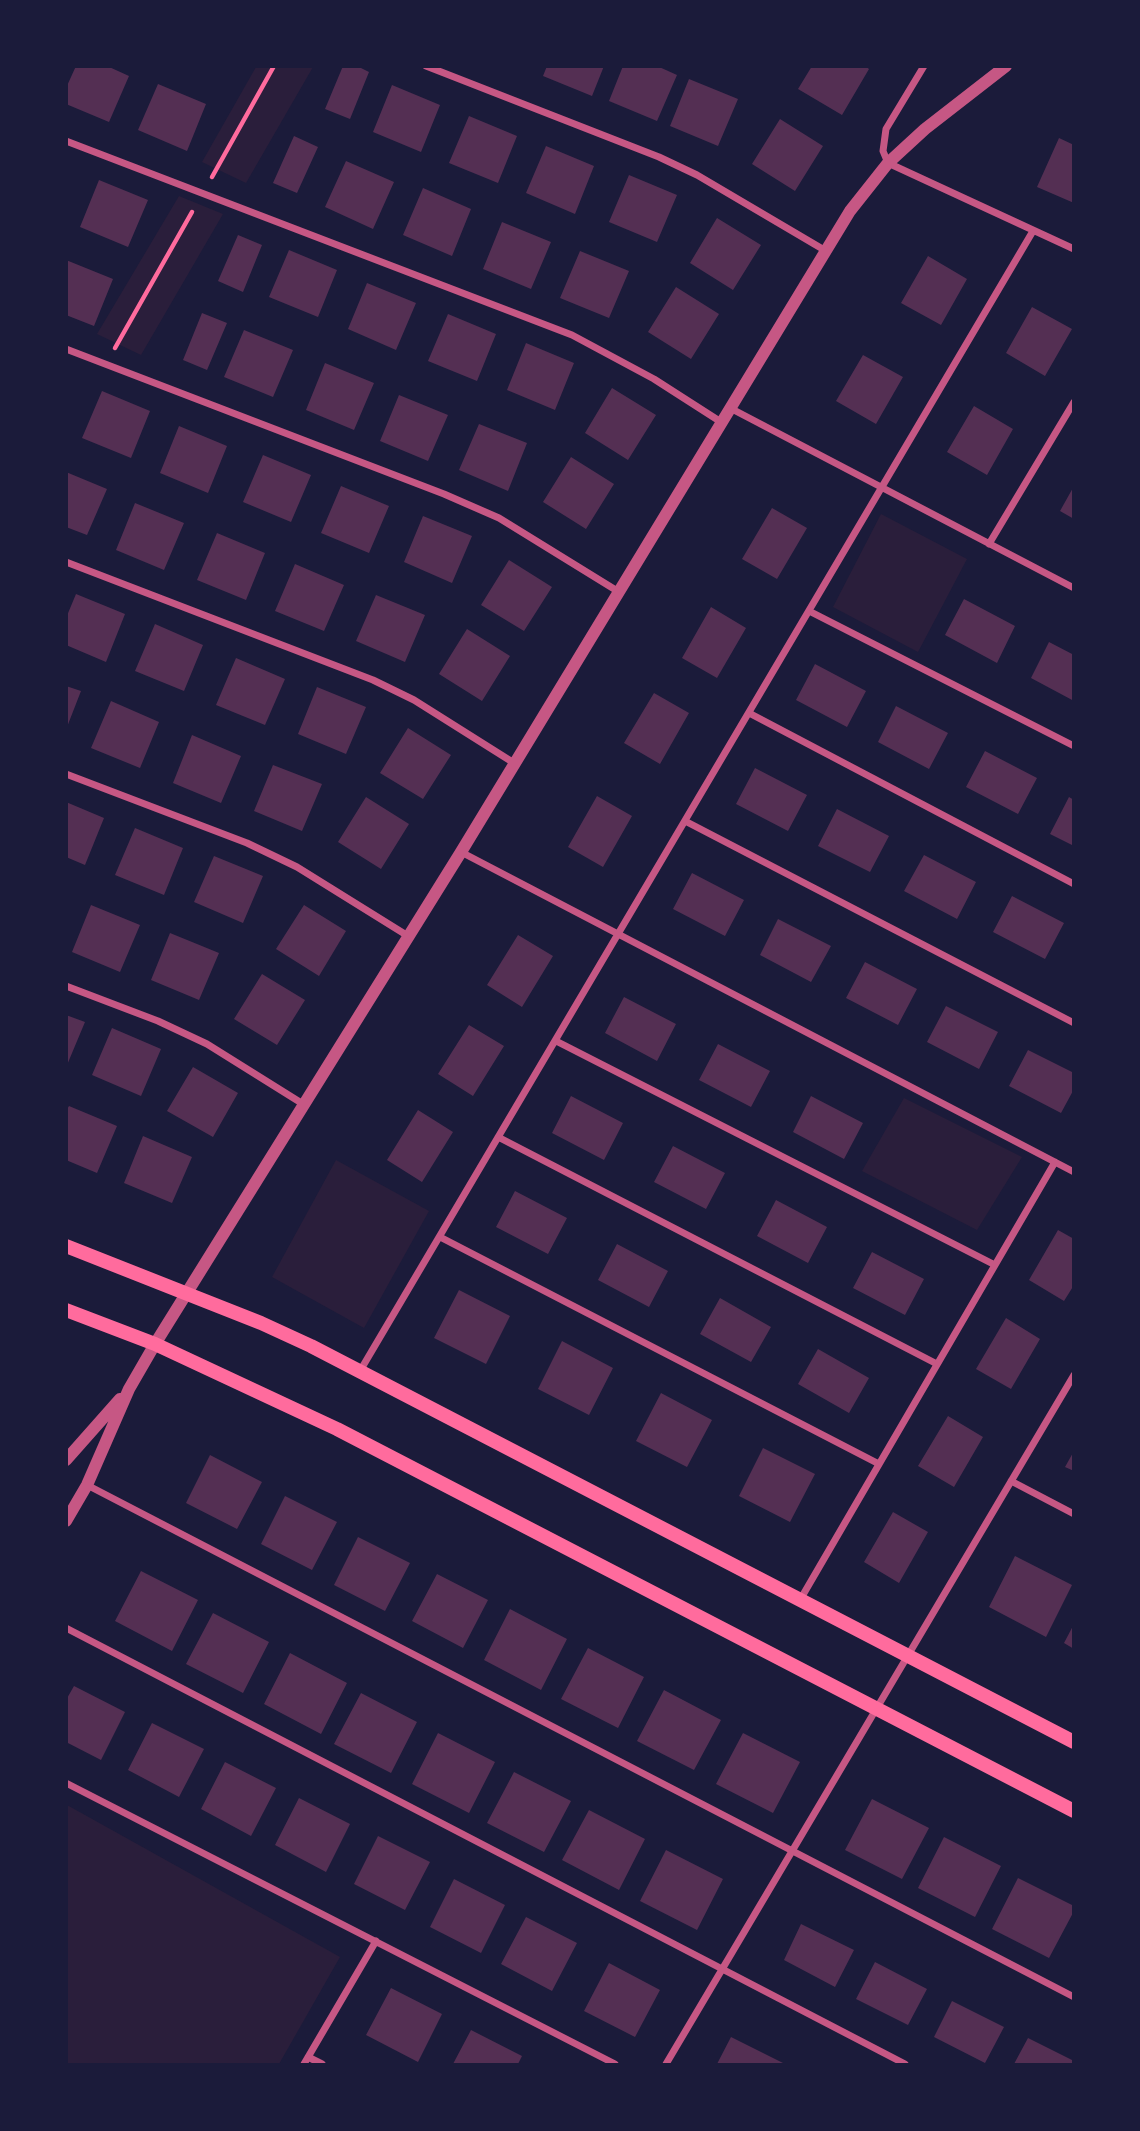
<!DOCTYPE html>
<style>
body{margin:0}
#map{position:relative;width:1140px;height:2131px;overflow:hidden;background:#1b1b3a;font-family:"Golos Text",sans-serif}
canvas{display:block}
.frame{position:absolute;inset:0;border:68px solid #1b1b3a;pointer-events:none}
</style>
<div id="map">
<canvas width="1140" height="2131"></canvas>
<div class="frame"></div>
</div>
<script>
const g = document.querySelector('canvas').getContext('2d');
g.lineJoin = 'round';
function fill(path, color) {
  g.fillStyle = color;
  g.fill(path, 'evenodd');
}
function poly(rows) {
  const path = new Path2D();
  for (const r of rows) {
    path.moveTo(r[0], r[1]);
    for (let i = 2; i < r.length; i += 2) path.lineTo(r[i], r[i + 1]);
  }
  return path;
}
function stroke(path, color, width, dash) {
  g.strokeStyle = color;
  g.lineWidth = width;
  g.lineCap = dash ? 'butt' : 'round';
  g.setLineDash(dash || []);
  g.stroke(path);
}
fill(poly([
 [256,67,313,67,246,183,202,162],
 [179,196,223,214,141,355,97,334],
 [881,514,967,559,918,652,833,607],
 [904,1098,1022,1157,977,1230,862,1171],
 [336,1160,429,1211,364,1328,272,1277],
 [67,1805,340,1957,279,2064,67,2064]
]), '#2a1e3b');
fill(poly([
 [76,66,107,66,129,76,109,122,66,104,66,88],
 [343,66,357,66,369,72,350,119,325,109],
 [547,66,604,66,592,96,543,76],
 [623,66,657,66,677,75,657,121,609,101],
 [812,66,865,66,869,69,842,115,798,89],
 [689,79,738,99,718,146,670,126],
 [158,84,206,104,187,151,138,130],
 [392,85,440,105,421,152,373,132],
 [469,116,517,136,498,183,449,163],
 [780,119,823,146,795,191,752,164],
 [294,136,318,147,297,193,273,183],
 [1059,138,1074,145,1074,203,1037,187],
 [546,146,594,166,575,214,526,193],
 [346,161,394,182,373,229,325,207],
 [629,175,677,195,657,242,609,222],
 [99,180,148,200,128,247,80,227],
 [423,188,471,209,452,256,403,235],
 [717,218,761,245,733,290,690,263],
 [502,222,551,242,531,289,483,269],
 [238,235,262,245,243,292,218,281],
 [289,250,337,270,318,317,269,297],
 [580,251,629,271,609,318,560,298],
 [928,256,967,279,941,325,901,303],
 [66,260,113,279,94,326,66,315],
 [367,283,416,303,396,350,348,329],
 [676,287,719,314,691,359,648,332],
 [1032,307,1072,329,1045,376,1006,353],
 [202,313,227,323,207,370,183,360],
 [448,314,496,334,477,381,428,361],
 [244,330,293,350,273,397,224,377],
 [526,343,574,363,555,410,507,390],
 [863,355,903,377,876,424,836,401],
 [325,363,374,383,354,430,306,410],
 [612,388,656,415,628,460,585,433],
 [102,391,150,411,131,458,82,438],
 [399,395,448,415,428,461,380,441],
 [974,406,1013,429,987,475,947,452],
 [479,424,527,443,508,491,459,470],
 [179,426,227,446,208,493,160,473],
 [263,455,311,475,291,522,243,502],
 [571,457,614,484,586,529,543,502],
 [66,472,107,489,87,535,66,527],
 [341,486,389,506,369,553,321,533],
 [1074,486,1074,519,1060,511],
 [135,503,184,523,164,570,116,550],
 [772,508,807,528,777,579,742,559],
 [423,516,472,536,452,583,404,562],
 [217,533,265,553,246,600,197,580],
 [509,560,552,587,524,631,481,605],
 [295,564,344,585,324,631,275,611],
 [76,594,125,614,106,662,66,645,66,618],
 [376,595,425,615,405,662,356,641],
 [964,599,1015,626,997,663,945,635],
 [711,607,746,628,717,678,682,658],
 [155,624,203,645,184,691,135,671],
 [467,629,510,656,482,701,439,674],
 [1049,642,1074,655,1074,701,1031,678],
 [236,658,285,679,265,725,216,705],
 [815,664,866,691,847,727,796,700],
 [66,686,81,691,67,727,66,727],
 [317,687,366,707,346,754,298,734],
 [654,693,689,713,660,764,624,743],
 [111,701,159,722,140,768,91,748],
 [896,706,948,733,929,769,878,742],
 [408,728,451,755,423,799,380,773],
 [192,735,241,756,221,803,173,783],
 [985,751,1037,778,1018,814,966,787],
 [273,765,322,784,302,831,254,811],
 [755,768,807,795,788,831,736,804],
 [597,796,632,816,603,867,568,847],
 [366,797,409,824,381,869,338,842],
 [1069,797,1074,800,1074,846,1050,834],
 [66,802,104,818,85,865,66,857],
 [837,809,889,836,870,872,818,846],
 [135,828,183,848,164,895,115,875],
 [924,855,976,882,957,919,904,891],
 [214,856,263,876,243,923,194,902],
 [692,873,744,900,725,936,673,909],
 [1012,896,1064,923,1045,959,993,932],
 [91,905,140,925,120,972,72,952],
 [304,905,346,931,319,976,276,949],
 [778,919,831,946,811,982,760,955],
 [170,933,219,953,199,1000,151,980],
 [518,935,553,956,522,1007,487,985],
 [865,962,917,989,898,1025,846,998],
 [262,974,305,1000,277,1045,234,1019],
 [624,997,676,1024,657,1061,605,1033],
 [946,1006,998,1032,979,1069,927,1042],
 [66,1015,85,1022,67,1065,66,1065],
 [469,1025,504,1046,473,1096,438,1074],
 [112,1028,161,1049,141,1096,92,1075],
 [718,1044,770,1071,751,1107,699,1080],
 [1028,1050,1074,1073,1074,1089,1061,1113,1009,1086],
 [193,1067,238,1093,213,1137,167,1111],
 [571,1096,623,1123,604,1160,552,1133],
 [811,1096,863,1123,844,1159,793,1132],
 [69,1106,117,1126,97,1173,66,1160,66,1111],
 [418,1110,453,1132,422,1182,387,1160],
 [143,1136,192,1157,172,1203,124,1183],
 [673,1146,725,1173,706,1209,654,1182],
 [515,1191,567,1218,548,1254,496,1227],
 [776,1200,827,1227,808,1263,757,1236],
 [1058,1230,1074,1239,1074,1285,1064,1301,1029,1280],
 [617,1244,668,1271,649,1307,598,1280],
 [872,1252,924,1279,905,1315,853,1288],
 [459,1290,510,1316,486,1364,434,1338],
 [720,1298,771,1327,751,1362,700,1334],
 [1006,1318,1040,1339,1011,1389,976,1369],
 [562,1341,613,1368,589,1415,538,1389],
 [818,1349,869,1378,849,1413,798,1384],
 [661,1393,712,1420,687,1467,636,1441],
 [948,1416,983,1437,954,1487,918,1466],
 [763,1448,815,1474,790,1522,739,1496],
 [1074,1451,1074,1471,1065,1467],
 [210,1455,262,1482,237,1529,186,1503],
 [285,1496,337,1522,312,1570,261,1544],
 [893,1512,928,1532,899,1583,864,1562],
 [358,1537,410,1563,385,1611,334,1585],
 [1015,1556,1072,1585,1046,1637,989,1607],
 [141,1571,198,1600,172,1651,115,1621],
 [437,1574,488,1600,463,1648,412,1621],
 [510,1609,567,1639,541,1690,484,1660],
 [213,1613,269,1642,243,1693,186,1664],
 [1074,1624,1074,1649,1064,1643],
 [588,1648,644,1677,618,1728,561,1699],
 [290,1653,347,1683,321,1734,264,1704],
 [74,1686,125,1712,101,1760,66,1742,66,1700],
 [664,1690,721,1720,694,1770,637,1741],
 [361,1693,417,1722,391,1773,334,1744],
 [152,1723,204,1749,179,1797,128,1770],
 [438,1733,495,1762,469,1813,412,1784],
 [743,1733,800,1762,773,1813,716,1784],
 [225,1762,276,1788,251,1836,201,1809],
 [514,1772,571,1801,544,1852,487,1823],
 [299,1798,350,1824,326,1872,275,1845],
 [872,1799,929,1828,902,1879,845,1850],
 [589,1810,645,1839,619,1890,562,1860],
 [378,1836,430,1862,405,1910,354,1884],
 [944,1837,1001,1866,975,1917,918,1888],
 [666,1850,723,1879,697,1930,640,1901],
 [1018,1878,1074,1906,1074,1911,1049,1958,992,1929],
 [454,1879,505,1905,481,1953,430,1927],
 [526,1917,577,1943,552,1991,501,1964],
 [801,1924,854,1950,835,1987,784,1960],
 [875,1962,927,1989,908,2025,856,1999],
 [609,1963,660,1990,635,2037,584,2011],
 [391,1988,442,2014,418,2062,366,2035],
 [952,2001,1004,2027,985,2063,934,2037],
 [471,2030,522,2056,518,2064,453,2064],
 [731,2037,785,2064,717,2064],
 [1028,2038,1074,2061,1074,2064,1014,2064]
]), '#542f53');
stroke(poly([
 [212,177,274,66],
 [115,348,192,212]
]), '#ff6b9d', 4.5);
stroke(poly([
 [426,66,659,157,697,175,826,251],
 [924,66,886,129,883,151,888,163,1074,249],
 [66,141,572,335,654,379,721,422],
 [66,349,444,494,499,518,619,592],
 [730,408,1074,588],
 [989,544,1074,402],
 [66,562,373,680,414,700,514,763],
 [809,611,1074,746],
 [749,713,1074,884],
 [66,774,247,843,297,867,408,936],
 [685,821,1074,1023],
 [461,852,1074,1172],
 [66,986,158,1021,207,1044,303,1104],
 [556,1041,995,1265],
 [498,1137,937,1364],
 [440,1237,879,1464],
 [360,1371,1033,231],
 [1011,1481,1074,1514],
 [87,1485,1074,1997],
 [800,1600,1055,1162],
 [66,1628,905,2064],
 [66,1783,615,2064],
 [308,2057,322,2064],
 [304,2064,376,1941],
 [666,2064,1074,1375]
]), '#c65784', 7);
stroke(poly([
 [66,1460,120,1399],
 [66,1521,87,1485,129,1389,155,1344,461,852,850,211,888,163,925,129,1006,66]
]), '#c65784', 12);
stroke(poly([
 [66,1246,261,1323,311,1346,1074,1742],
 [66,1310,155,1344,337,1429,1074,1811]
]), '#ff6b9d', 14);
</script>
